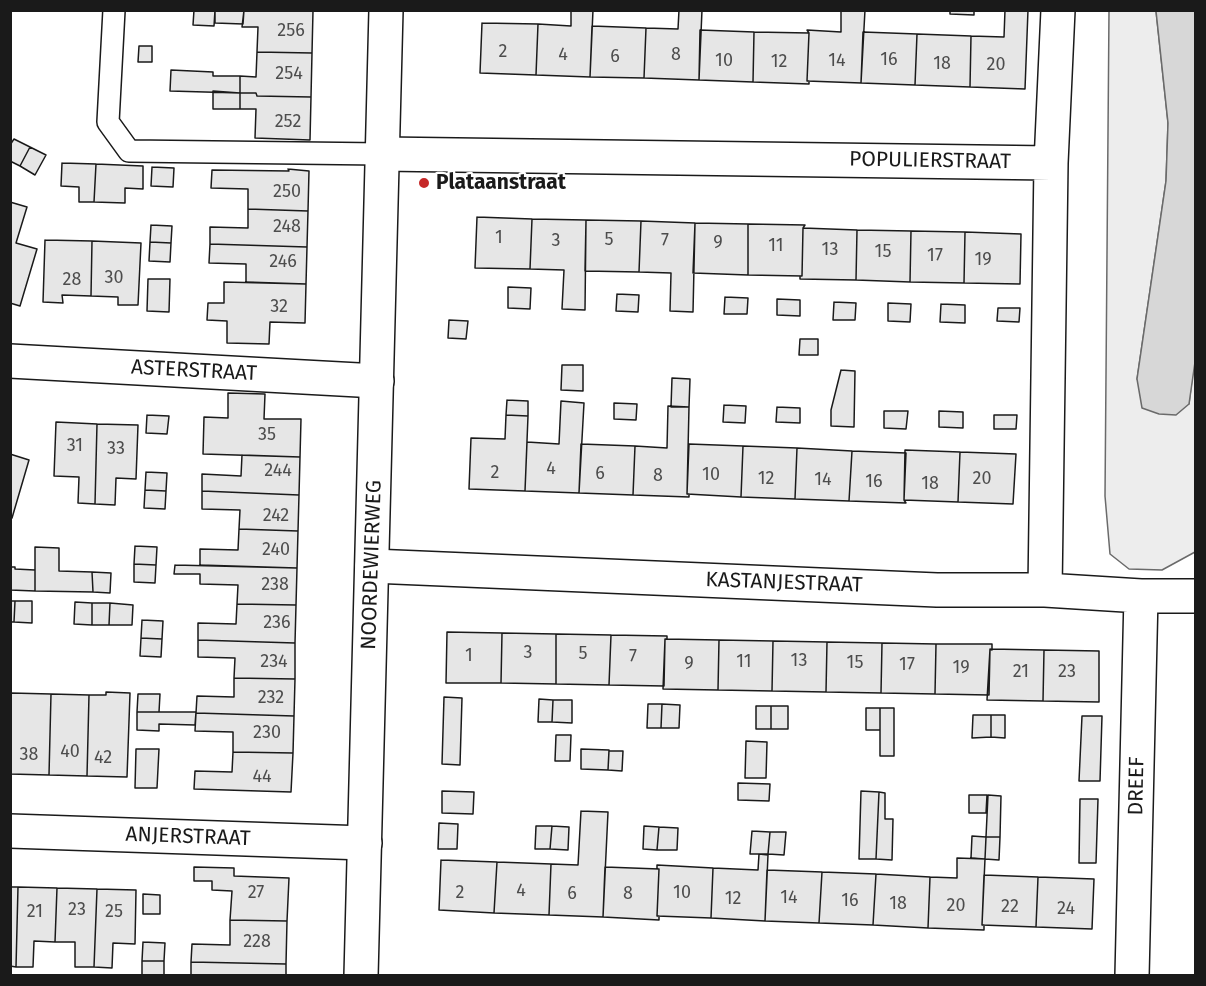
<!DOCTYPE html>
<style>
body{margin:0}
#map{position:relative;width:1206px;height:986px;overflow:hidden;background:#fff;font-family:"Fira Sans",sans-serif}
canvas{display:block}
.frame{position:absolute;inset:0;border:12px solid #1a1a1a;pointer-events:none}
</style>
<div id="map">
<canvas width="1206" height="986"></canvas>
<div class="frame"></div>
</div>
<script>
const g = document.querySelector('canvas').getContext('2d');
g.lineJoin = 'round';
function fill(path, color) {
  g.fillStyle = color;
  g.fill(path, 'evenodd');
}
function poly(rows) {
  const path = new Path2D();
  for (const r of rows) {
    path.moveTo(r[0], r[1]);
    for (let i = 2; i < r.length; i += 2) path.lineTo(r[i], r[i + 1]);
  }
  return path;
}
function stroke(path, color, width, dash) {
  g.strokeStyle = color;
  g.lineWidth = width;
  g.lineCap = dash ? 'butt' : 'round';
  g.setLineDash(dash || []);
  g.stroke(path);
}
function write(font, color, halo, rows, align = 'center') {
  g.font = font + ' "Fira Sans",sans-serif';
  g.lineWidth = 4.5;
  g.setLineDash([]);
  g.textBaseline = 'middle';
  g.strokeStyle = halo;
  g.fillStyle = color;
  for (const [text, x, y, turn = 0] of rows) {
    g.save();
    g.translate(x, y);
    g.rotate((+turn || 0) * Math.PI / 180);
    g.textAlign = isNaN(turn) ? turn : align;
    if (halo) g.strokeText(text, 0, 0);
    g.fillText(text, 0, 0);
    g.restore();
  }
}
const built = poly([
 [1109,11,1156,11,1168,123,1166,181,1137,379,1189,404,1195,355,1195,552,1162,570,1129,569,1110,554,1105,496,1109,11]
]);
fill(built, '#ededed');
stroke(built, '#6a6a6a', 1.5);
const water = poly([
 [1156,11,1195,11,1196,355,1189,404,1176,415,1159,414,1142,408,1137,379,1166,181,1168,123,1156,11]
]);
fill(water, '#d7d7d7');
stroke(water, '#6a6a6a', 1.5);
const building = poly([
 [194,10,215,10,214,26,193,25,194,10],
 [215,10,244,10,243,24,215,23,215,10],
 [244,10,313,11,312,53,257,52,258,27,242,27,244,10],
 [571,10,593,10,590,77,536,75,538,24,571,26,571,10],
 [679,10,702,10,699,80,644,78,646,28,678,29,679,10],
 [841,10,865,10,861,83,807,81,809,33,807,30,841,32,841,10],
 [950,10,974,10,974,15,950,14,950,10],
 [1005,10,1028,10,1025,89,970,87,971,36,1004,37,1005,10],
 [482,23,538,24,536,75,480,73,482,23],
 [592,26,646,28,644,78,590,77,592,26],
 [700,30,754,32,753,82,699,80,700,30],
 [754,32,809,33,807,81,809,81,809,84,753,82,754,32],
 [863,32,917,34,915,85,861,83,863,32],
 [917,34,971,36,970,87,915,85,917,34],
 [139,46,152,46,152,62,138,62,139,46],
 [257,52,312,53,311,97,257,96,256,93,240,93,240,76,256,77,257,52],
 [171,70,213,72,213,76,240,76,240,93,170,91,171,70],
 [213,91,240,93,240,109,213,109,213,91],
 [240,93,256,93,257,96,311,97,310,140,255,138,256,109,240,109,240,93],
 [14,139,30,147,20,166,10,161,10,145,14,139],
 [30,147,46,155,35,175,20,166,30,147],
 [62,163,96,164,94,202,79,202,79,187,61,186,62,163],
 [96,164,143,166,143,189,125,188,125,203,94,202,96,164],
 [152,167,174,168,173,187,151,186,152,167],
 [288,169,309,171,308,211,248,209,248,189,211,188,212,170,289,171,288,169],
 [10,202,27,207,16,243,37,249,20,306,10,303,10,202],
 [248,209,308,211,307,247,210,244,210,227,248,228,248,209],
 [477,217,532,219,530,269,475,268,477,217],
 [532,219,586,220,585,310,562,309,564,270,530,269,532,219],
 [586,220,641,221,639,272,585,271,586,220],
 [641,221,695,223,693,312,670,311,671,273,639,272,641,221],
 [695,223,748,224,748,275,693,273,695,223],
 [748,224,805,225,803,228,802,276,748,275,748,224],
 [151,225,172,226,171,243,150,242,151,225],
 [803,228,857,230,856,280,800,279,800,276,802,276,803,228],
 [857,230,911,231,910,282,856,280,857,230],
 [911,231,965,232,964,283,910,282,911,231],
 [965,232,1021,234,1020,284,964,283,965,232],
 [45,240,92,241,91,296,62,295,63,303,43,302,45,240],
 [92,241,141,243,138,305,118,305,118,297,91,296,92,241],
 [150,242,171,243,170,262,149,261,150,242],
 [210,244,307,247,306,284,246,282,246,264,209,263,210,244],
 [148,279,170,279,169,312,147,311,148,279],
 [224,282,306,284,305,323,270,322,269,344,227,343,227,321,207,320,208,303,224,303,224,282],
 [508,287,531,288,530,309,508,308,508,287],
 [617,294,639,295,638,312,616,311,617,294],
 [725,297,748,298,747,314,724,314,725,297],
 [777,299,800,300,800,316,777,315,777,299],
 [834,302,856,303,855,320,833,320,834,302],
 [888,303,911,304,910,322,888,321,888,303],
 [941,304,965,305,965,323,940,322,941,304],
 [998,308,1020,308,1019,322,997,321,998,308],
 [449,320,468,321,466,339,448,338,449,320],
 [800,339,818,339,818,355,799,355,800,339],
 [562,365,583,365,583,391,561,390,562,365],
 [841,370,855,371,854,427,831,426,831,410,841,370],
 [672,378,690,379,689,407,671,407,672,378],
 [228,393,265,394,264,419,301,419,300,457,203,454,204,417,228,418,228,393],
 [507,400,528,401,528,416,506,415,507,400],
 [561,401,584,403,579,493,525,491,527,442,559,444,561,401],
 [614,403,637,404,636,420,614,419,614,403],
 [724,405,746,406,745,423,723,422,724,405],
 [668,406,689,407,687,494,689,494,689,497,633,495,635,446,667,448,668,406],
 [777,407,800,408,800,423,776,422,777,407],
 [884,411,908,411,906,429,884,428,884,411],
 [939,411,963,412,963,428,939,427,939,411],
 [147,415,169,416,167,434,146,433,147,415],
 [506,415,528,416,525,491,469,489,471,438,505,439,506,415],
 [994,415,1017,415,1016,429,994,429,994,415],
 [56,422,97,424,95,504,78,503,79,477,54,476,56,422],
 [97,424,138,425,136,479,116,478,115,505,95,504,97,424],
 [581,444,635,446,633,495,579,493,581,444],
 [689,444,743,446,741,497,687,494,689,444],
 [743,446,797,448,795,499,741,497,743,446],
 [797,448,852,451,849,501,795,499,797,448],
 [905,450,960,452,958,502,904,500,905,450],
 [852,451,906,453,904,500,906,503,849,501,852,451],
 [960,452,1016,454,1013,504,958,502,960,452],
 [10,454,29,460,12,518,10,517,10,454],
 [242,455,300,457,299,495,202,491,202,474,241,476,242,455],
 [146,472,167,473,166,491,145,490,146,472],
 [145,490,166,491,165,509,144,508,145,490],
 [202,491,299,495,298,531,239,529,240,510,202,509,202,491],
 [239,529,298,531,297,568,200,565,200,549,238,550,239,529],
 [135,546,157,547,156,565,134,564,135,546],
 [35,547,59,548,59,571,92,572,93,592,35,591,35,547],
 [134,564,156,565,155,583,134,582,134,564],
 [175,565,297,568,296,605,237,604,238,585,200,584,200,574,174,574,175,565],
 [10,567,15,567,15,569,35,570,35,591,10,590,10,567],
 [92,572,111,573,110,593,93,592,92,572],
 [10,601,15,601,14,622,10,622,10,601],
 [15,601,32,601,32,623,14,622,15,601],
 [75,602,92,603,92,625,74,624,75,602],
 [92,603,110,603,109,625,92,625,92,603],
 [110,603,133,605,132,625,109,625,110,603],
 [237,604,296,605,295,643,198,640,198,623,236,624,237,604],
 [142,620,163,621,162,639,141,638,142,620],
 [447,632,502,633,501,683,446,683,447,632],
 [502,633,556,634,556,684,501,683,502,633],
 [556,634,611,635,609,685,556,684,556,634],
 [611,635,667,636,667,639,665,639,664,686,609,685,611,635],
 [141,638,162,639,161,657,140,656,141,638],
 [665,639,719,640,718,690,663,689,665,639],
 [198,640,295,643,295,679,234,678,235,658,198,657,198,640],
 [719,640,773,641,772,691,718,690,719,640],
 [773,641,827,642,826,692,772,691,773,641],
 [827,642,882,643,881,693,826,692,827,642],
 [882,643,936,644,935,694,881,693,882,643],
 [936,644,992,644,992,650,990,649,989,695,935,694,936,644],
 [990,649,1044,650,1043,701,987,700,990,649],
 [1044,650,1099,651,1099,702,1043,701,1044,650],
 [234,678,295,679,294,716,196,713,197,696,234,697,234,678],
 [106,692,130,693,127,777,87,776,89,695,106,695,106,692],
 [11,693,51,694,49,775,10,774,11,693],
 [51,694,89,695,87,776,49,775,51,694],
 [138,694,160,694,159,712,137,712,138,694],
 [444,697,462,698,460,765,442,764,444,697],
 [539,699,553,700,552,722,538,722,539,699],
 [553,700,572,700,572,723,552,722,553,700],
 [648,704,662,704,661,728,647,728,648,704],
 [662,704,680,705,679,728,661,728,662,704],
 [756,706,771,706,771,729,756,729,756,706],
 [771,706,788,706,788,729,771,729,771,706],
 [866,708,880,708,880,730,866,730,866,708],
 [880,708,894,708,894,756,880,756,880,708],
 [137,712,196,712,195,725,159,724,159,731,137,730,137,712],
 [196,713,294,716,293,753,233,752,233,732,195,731,196,713],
 [973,715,991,715,991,737,972,738,973,715],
 [991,715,1005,715,1005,738,991,737,991,715],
 [1082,716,1102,716,1100,781,1079,781,1082,716],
 [556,735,571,735,570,761,555,761,556,735],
 [746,741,767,742,766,778,745,778,746,741],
 [136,749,159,749,157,788,135,788,136,749],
 [581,749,609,750,608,770,581,769,581,749],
 [609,751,623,751,622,771,608,770,609,751],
 [233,752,293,753,291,792,194,789,195,771,232,772,233,752],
 [738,783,770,784,769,801,738,800,738,783],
 [442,791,474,792,473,814,442,813,442,791],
 [861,791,879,792,876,859,859,859,861,791],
 [879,792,885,793,885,819,893,819,892,860,876,859,879,792],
 [969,795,987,795,986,813,969,813,969,795],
 [988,795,1001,796,1000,837,986,837,988,795],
 [1080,799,1098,799,1096,863,1079,863,1080,799],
 [581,811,608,812,603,917,549,915,551,864,578,865,581,811],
 [439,823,458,824,457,849,438,849,439,823],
 [536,826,552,826,550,849,535,849,536,826],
 [552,826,569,827,568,850,550,849,552,826],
 [644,826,659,827,657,850,643,849,644,826],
 [659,827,678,828,677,850,657,850,659,827],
 [752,831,770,832,768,854,750,854,752,831],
 [770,832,786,832,784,855,768,854,770,832],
 [972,836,986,837,985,859,971,858,972,836],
 [986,837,1000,837,999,860,985,859,986,837],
 [759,854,768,855,765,921,711,918,713,868,758,870,759,854],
 [957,858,985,859,982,925,984,925,984,930,928,928,930,877,957,878,957,858],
 [441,860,497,862,494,913,439,910,441,860],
 [497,862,551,864,549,915,494,913,497,862],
 [657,865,713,868,711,918,657,916,659,869,657,869,657,865],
 [194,867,234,868,234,876,289,878,287,921,230,920,232,891,212,890,212,881,194,881,194,867],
 [605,867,659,869,657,916,659,916,659,920,603,917,605,867],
 [767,870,822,872,819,923,765,921,767,870],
 [822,872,876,874,873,925,819,923,822,872],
 [876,874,930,877,928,928,873,925,876,874],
 [984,875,1038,877,1036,927,982,925,984,875],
 [1038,877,1094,879,1092,929,1036,927,1038,877],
 [10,887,18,887,16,967,10,966,10,887],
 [18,887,57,888,55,942,34,941,33,967,16,967,18,887],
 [57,888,97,889,94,967,75,967,75,942,55,942,57,888],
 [97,889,136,890,135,944,113,943,112,968,94,967,97,889],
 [143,894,160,895,160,914,143,914,143,894],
 [230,920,287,921,286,964,191,962,192,944,230,945,230,920],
 [143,942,165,943,164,961,142,961,143,942],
 [142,961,164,961,164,976,142,976,142,961],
 [191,962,286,964,286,976,191,976,191,962]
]);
fill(building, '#e6e6e6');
stroke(building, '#1a1a1a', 1.5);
const service = poly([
 [114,10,108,122,129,151,382,154]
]);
const minor = poly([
 [382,154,1051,163,1045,590],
 [1051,163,1058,10],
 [10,361,377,381],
 [372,566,937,590,1045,590,1141,596,1196,596],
 [10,831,365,843],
 [1132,976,1141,596]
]);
const tertiary = poly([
 [361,976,386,10]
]);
stroke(service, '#1a1a1a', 24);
stroke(minor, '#1a1a1a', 36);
stroke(tertiary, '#1a1a1a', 36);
stroke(service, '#fff', 21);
stroke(minor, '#fff', 33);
stroke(tertiary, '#fff', 33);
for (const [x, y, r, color] of [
 [424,183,6,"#c62828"]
]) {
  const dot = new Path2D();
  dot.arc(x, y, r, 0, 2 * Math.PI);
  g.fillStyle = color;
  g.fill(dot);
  stroke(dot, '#fff', 2);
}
write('18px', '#4d4d4d', null, [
 ["256",291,31],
 ["2",503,52],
 ["4",563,55],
 ["8",676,55],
 ["6",615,57],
 ["16",889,60],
 ["10",724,61],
 ["14",837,61],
 ["12",779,62],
 ["18",942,64],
 ["20",996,65],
 ["254",289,74],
 ["252",288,122],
 ["250",287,192],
 ["248",287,227],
 ["1",499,238],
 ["5",609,240],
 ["3",556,241],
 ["7",665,241],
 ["9",718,243],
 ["11",776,246],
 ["13",830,250],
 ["15",883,252],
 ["17",935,256],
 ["19",983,260],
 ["246",283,262],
 ["30",114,278],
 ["28",72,280],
 ["32",279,307],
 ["35",267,435],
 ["31",75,446],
 ["33",116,449],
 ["4",551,469],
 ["244",278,471],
 ["2",495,473],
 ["6",600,474],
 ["10",711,475],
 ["8",658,476],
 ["12",766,479],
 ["20",982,479],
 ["14",823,480],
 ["16",874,482],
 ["18",930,484],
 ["242",276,516],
 ["240",276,550],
 ["238",275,585],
 ["236",277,623],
 ["3",528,653],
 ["5",583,654],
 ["1",469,656],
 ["7",633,657],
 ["13",799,661],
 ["234",274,662],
 ["11",744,662],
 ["15",855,663],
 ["9",689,664],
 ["17",907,665],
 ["19",961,668],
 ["21",1021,672],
 ["23",1067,672],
 ["232",271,698],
 ["230",267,733],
 ["40",70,752],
 ["38",29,755],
 ["42",103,758],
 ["44",262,777],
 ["4",521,891],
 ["27",256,893],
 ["2",460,893],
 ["10",682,893],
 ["6",572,894],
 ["8",628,894],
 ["14",789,898],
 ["12",733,899],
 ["16",850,901],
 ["18",898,904],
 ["20",956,906],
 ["22",1010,907],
 ["24",1066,909],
 ["23",77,910],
 ["21",35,912],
 ["25",114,912],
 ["228",257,942]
]);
write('21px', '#1a1a1a', '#fff', [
 ["POPULIERSTRAAT",930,161,1],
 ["ASTERSTRAAT",194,371,3],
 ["NOORDEWIERWEG",372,565,-88],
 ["KASTANJESTRAAT",784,583,2],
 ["DREEF",1137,786,-89],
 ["ANJERSTRAAT",188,837,2]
]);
write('bold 21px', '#1a1a1a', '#fff', [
 ["Plataanstraat",436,183]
], 'left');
</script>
